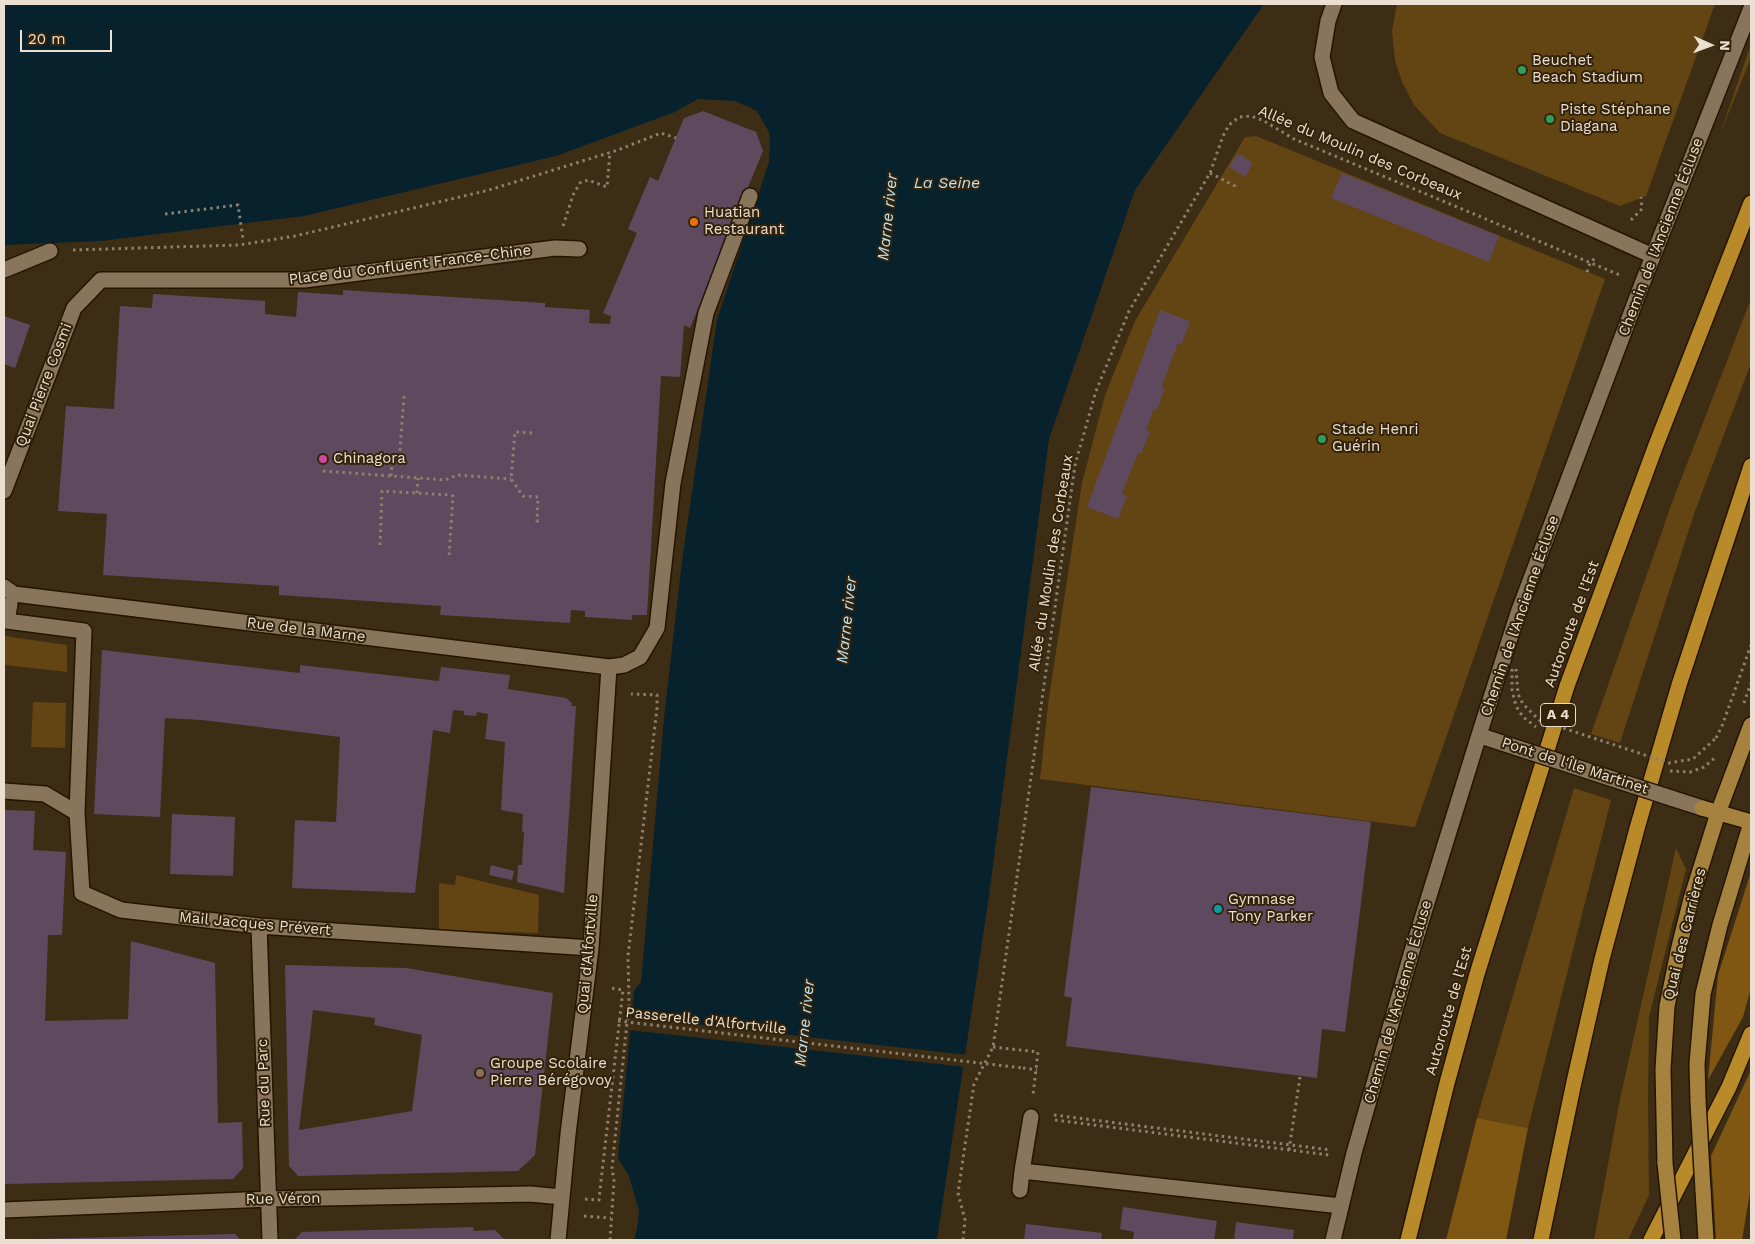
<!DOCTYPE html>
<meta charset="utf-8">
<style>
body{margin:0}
#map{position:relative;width:1755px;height:1244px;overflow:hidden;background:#3e2d15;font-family:"Work Sans",sans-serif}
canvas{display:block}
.frame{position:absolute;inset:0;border:5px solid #eadfd1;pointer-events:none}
.north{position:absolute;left:1685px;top:20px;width:50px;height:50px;-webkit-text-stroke:4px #34230b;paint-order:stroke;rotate:92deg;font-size:14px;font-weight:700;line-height:20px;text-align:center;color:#eadfd1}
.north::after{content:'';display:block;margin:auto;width:18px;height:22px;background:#eadfd1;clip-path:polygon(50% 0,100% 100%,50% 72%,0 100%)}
.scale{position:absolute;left:20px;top:30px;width:92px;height:22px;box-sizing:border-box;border:2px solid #eadfd1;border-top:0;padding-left:6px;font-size:15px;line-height:18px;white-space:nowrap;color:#eadfd1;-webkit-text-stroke:4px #34230b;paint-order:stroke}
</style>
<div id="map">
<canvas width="1755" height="1244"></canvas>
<div class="frame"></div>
<div class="north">N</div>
<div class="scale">20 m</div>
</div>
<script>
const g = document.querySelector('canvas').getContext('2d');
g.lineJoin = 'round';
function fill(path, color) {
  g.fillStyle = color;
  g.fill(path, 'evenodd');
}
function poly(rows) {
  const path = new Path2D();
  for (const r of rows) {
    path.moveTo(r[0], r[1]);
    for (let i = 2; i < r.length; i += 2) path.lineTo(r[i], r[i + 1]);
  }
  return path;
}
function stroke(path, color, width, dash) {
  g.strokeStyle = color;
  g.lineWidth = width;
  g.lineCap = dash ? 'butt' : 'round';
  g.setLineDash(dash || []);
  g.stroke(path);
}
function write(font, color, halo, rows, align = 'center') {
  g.font = font + ' "Work Sans",sans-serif';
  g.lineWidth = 4;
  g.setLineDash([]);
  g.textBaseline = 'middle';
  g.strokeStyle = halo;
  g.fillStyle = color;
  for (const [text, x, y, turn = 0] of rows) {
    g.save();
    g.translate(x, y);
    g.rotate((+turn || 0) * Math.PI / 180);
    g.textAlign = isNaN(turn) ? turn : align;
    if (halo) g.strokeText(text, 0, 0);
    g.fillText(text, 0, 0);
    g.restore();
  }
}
fill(poly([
 [1397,4,1715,4,1646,196,1620,206,1440,133,1414,105,1402,82,1395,60,1392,31],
 [1751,44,1751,58,1720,134],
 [1256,136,1605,279,1415,827,1040,779,1049,697,1082,483,1105,395,1135,321,1245,137],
 [1751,299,1751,363,1694,514,1620,743,1591,734,1673,500],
 [4,636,67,645,67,672,4,665],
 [33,702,66,703,65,748,31,747],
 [1574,788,1611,800,1528,1128,1477,1118],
 [1676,848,1686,869,1649,1017,1648,1098,1649,1195,1628,1240,1594,1240,1620,1099],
 [456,875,539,895,538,933,439,930,439,883,455,885]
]), '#634413');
fill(poly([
 [1751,872,1751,988,1743,1017,1708,1080,1718,975],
 [1751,1070,1751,1186,1742,1240,1716,1240,1711,1156],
 [1477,1118,1528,1128,1506,1240,1446,1240]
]), '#7f5612');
fill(poly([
 [4,4,1264,4,1135,190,1049,439,988,903,937,1240,634,1240,637,1229,639,1211,629,1176,618,1158,634,991,641,982,664,718,682,561,717,320,769,162,770,142,769,132,757,111,735,101,698,99,675,112,556,156,304,216,101,241,4,245]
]), '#07222c');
fill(poly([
 [629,1017,968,1055,966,1067,628,1030]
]), '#3e2d15');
fill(poly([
 [703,111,756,132,763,151,690,328,684,325,680,377,661,376,647,615,632,615,632,620,585,617,585,611,571,610,570,623,440,615,441,606,279,595,279,586,103,575,107,514,58,511,66,406,114,409,120,306,152,308,153,294,265,301,265,314,296,317,298,292,343,295,343,290,545,303,545,307,590,310,589,323,610,324,611,316,603,313,637,233,628,229,650,177,658,181,684,118],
 [1238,153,1253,163,1245,177,1229,167],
 [1342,173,1499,236,1489,262,1331,198],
 [1160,310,1190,321,1182,344,1178,343,1162,386,1165,388,1157,410,1154,409,1146,430,1150,432,1141,454,1138,453,1122,493,1127,496,1118,519,1087,507],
 [4,316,30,325,15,368,4,364],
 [102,650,300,673,300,665,439,681,441,667,510,675,508,689,566,698,572,703,571,706,576,706,564,893,517,882,518,865,522,865,524,832,522,832,523,814,501,810,505,742,485,739,488,714,477,712,476,716,464,715,464,711,453,710,450,733,433,730,415,893,292,888,295,820,336,822,340,737,202,720,165,718,160,817,94,814],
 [1091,787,1371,822,1345,1032,1322,1029,1317,1078,1066,1046,1072,998,1064,996],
 [4,810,35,811,33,850,66,852,62,935,48,935,45,1021,128,1019,131,941,215,963,218,1123,242,1122,243,1168,233,1179,4,1184],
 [172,814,235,817,233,876,170,874],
 [491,865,514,871,512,880,489,875],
 [285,965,406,968,553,993,535,1155,518,1171,298,1176,289,1166],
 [313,1010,375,1018,374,1025,422,1035,412,1111,299,1130],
 [1123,1207,1217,1221,1214,1240,1133,1240,1134,1232,1120,1229],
 [1236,1222,1294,1230,1293,1240,1234,1240],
 [1026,1224,1102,1233,1101,1240,1024,1240],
 [473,1227,474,1231,495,1230,505,1240,294,1240,302,1232],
 [235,1234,241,1240,33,1240,33,1239]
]), '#5e495f');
const minor = poly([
 [1334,4,1328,21,1322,57,1331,93,1353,121,1653,256],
 [4,270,50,251],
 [4,491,74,308,101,280,304,280,555,248,579,249],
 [4,587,14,594,609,667,624,665,640,657,657,628,673,483,706,313,750,196],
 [10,604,7,621,84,631,77,813],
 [4,791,45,794,77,813,82,893,121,910,259,926,591,948],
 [1671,798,1702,808],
 [259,926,270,1240],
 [1031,1117,1022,1171,1341,1206],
 [1020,1190,1022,1171],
 [4,1210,269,1199,530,1194,562,1197],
 [558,1240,568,1134,591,948,609,667],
 [1333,1240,1354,1153,1412,951,1479,735,1518,613,1642,284,1751,8]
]);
const major = poly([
 [1702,808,1751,822],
 [1698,1101,1697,1064,1703,994,1720,925,1751,823],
 [1665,1163,1663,1069,1667,1006,1679,947,1691,899,1718,813,1751,725],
 [1703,1190,1706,1240]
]);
const highway = poly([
 [1408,1240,1447,1083,1477,974,1567,686,1656,445,1751,203],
 [1541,1240,1574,1082,1602,959,1638,825,1679,685,1751,466],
 [1651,1240,1729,1087,1751,1034]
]);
stroke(minor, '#251500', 18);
stroke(major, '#251500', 18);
stroke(highway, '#251500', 18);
stroke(poly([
 [1210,173,1235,186,1233,190],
 [165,214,238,205,243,239],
 [1631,220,1642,209,1641,197],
 [563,226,573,195,580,183,588,180,607,187,610,152],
 [73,250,239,245,295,236,489,190,618,150,661,133,676,138],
 [1587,272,1590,263,1596,257],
 [532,433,515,432,511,479,523,496,538,497,537,521,542,520],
 [323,471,433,479,445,480,457,475,511,479],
 [391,476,392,463,399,463,404,396],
 [417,493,418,478],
 [380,545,382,491,451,495,453,496,449,557],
 [1744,703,1751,683],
 [1716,738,1722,726,1751,645],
 [993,1047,1038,1052,1033,1095],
 [1023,1068,1037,1070],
 [1054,1115,1331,1150],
 [1055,1120,1329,1155],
 [1289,1150,1300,1077],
 [585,1199,599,1200,601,1181,623,990,610,988],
 [584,1216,611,1218],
 [610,1240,614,1181,612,1168,629,1003,628,956,657,708,657,695,631,694],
 [963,1240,965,1220,958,1193,974,1084,993,1047,1075,465,1096,391,1129,311,1210,173,1223,136,1229,125,1239,117,1251,116,1264,121,1294,139,1620,275]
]), '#8e806d', 3, [2.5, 4]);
stroke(minor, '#89755c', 15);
stroke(major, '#a5823e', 15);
stroke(highway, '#b88a2a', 15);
const minorBridge = poly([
 [1487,738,1671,798]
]);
const majorBridge = poly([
 [1698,1101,1703,1190],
 [1665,1163,1673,1240]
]);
stroke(minorBridge, '#251500', 18, []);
stroke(majorBridge, '#251500', 18, []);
stroke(poly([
 [1512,669,1512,690,1516,706,1523,717,1536,727],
 [1516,669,1518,694,1523,704,1539,720,1669,763,1693,759,1716,738],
 [1670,771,1690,772,1704,767,1717,756],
 [618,1021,1023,1068]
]), '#8e806d', 3, [2.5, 4]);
stroke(minorBridge, '#89755c', 15);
stroke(majorBridge, '#a5823e', 15);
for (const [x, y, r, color] of [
 [1522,70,5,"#2e9e5b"],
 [1550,119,5,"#2e9e5b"],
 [694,222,5,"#e8710a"],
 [1322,439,5,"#2e9e5b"],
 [323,459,5,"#d1479c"],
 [1218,909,5,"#0f9aa8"],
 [480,1073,5,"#8d6e63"]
]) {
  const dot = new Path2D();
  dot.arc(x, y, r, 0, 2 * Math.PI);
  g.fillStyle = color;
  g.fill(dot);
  stroke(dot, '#34230b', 2);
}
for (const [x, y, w] of [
 [1558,715,35]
]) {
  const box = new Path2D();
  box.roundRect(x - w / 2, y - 11.5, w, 23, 4);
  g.fillStyle = '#34230b';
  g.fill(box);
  stroke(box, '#eadfd1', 1);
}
write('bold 14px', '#eadfd1', null, [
 ["A 4",1558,715]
]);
write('15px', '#eadfd1', '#34230b', [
 ["Beuchet",1532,61],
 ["Beach Stadium",1532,78],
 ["Piste Stéphane",1560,110],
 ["Diagana",1560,127],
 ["Huatian",704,213],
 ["Restaurant",704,230],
 ["Stade Henri",1332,430],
 ["Guérin",1332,447],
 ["Chinagora",333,459],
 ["Gymnase",1228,900],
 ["Tony Parker",1228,917],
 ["Groupe Scolaire",490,1064],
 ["Pierre Bérégovoy",490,1081]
], 'left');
write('15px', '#eadfd1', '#34230b', [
 ["Allée du Moulin des Corbeaux",1360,153,23],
 ["Chemin de l'Ancienne Écluse",1661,237,-69],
 ["Place du Confluent France-Chine",410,265,-7],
 ["Quai Pierre Cosmi",44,385,-69],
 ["Allée du Moulin des Corbeaux",1051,563,-81],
 ["Chemin de l'Ancienne Écluse",1520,616,-71],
 ["Autoroute de l’Est",1572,624,-70],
 ["Rue de la Marne",306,630,7],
 ["Pont de l'Île Martinet",1575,766,18],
 ["Mail Jacques Prévert",255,924,5],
 ["Quai des Carrières",1685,934,-76],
 ["Quai d'Alfortville",588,954,-85],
 ["Chemin de l'Ancienne Écluse",1398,1002,-74],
 ["Autoroute de l’Est",1449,1011,-74],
 ["Passerelle d'Alfortville",706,1021,6],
 ["Rue du Parc",264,1083,-92],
 ["Rue Véron",283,1199,-1]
]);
write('italic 16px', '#bae3f6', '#34230b', [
 ["La Seine",947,183],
 ["Marne river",888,217,-84],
 ["Marne river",847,620,-84],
 ["Marne river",805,1023,-84]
]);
</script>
